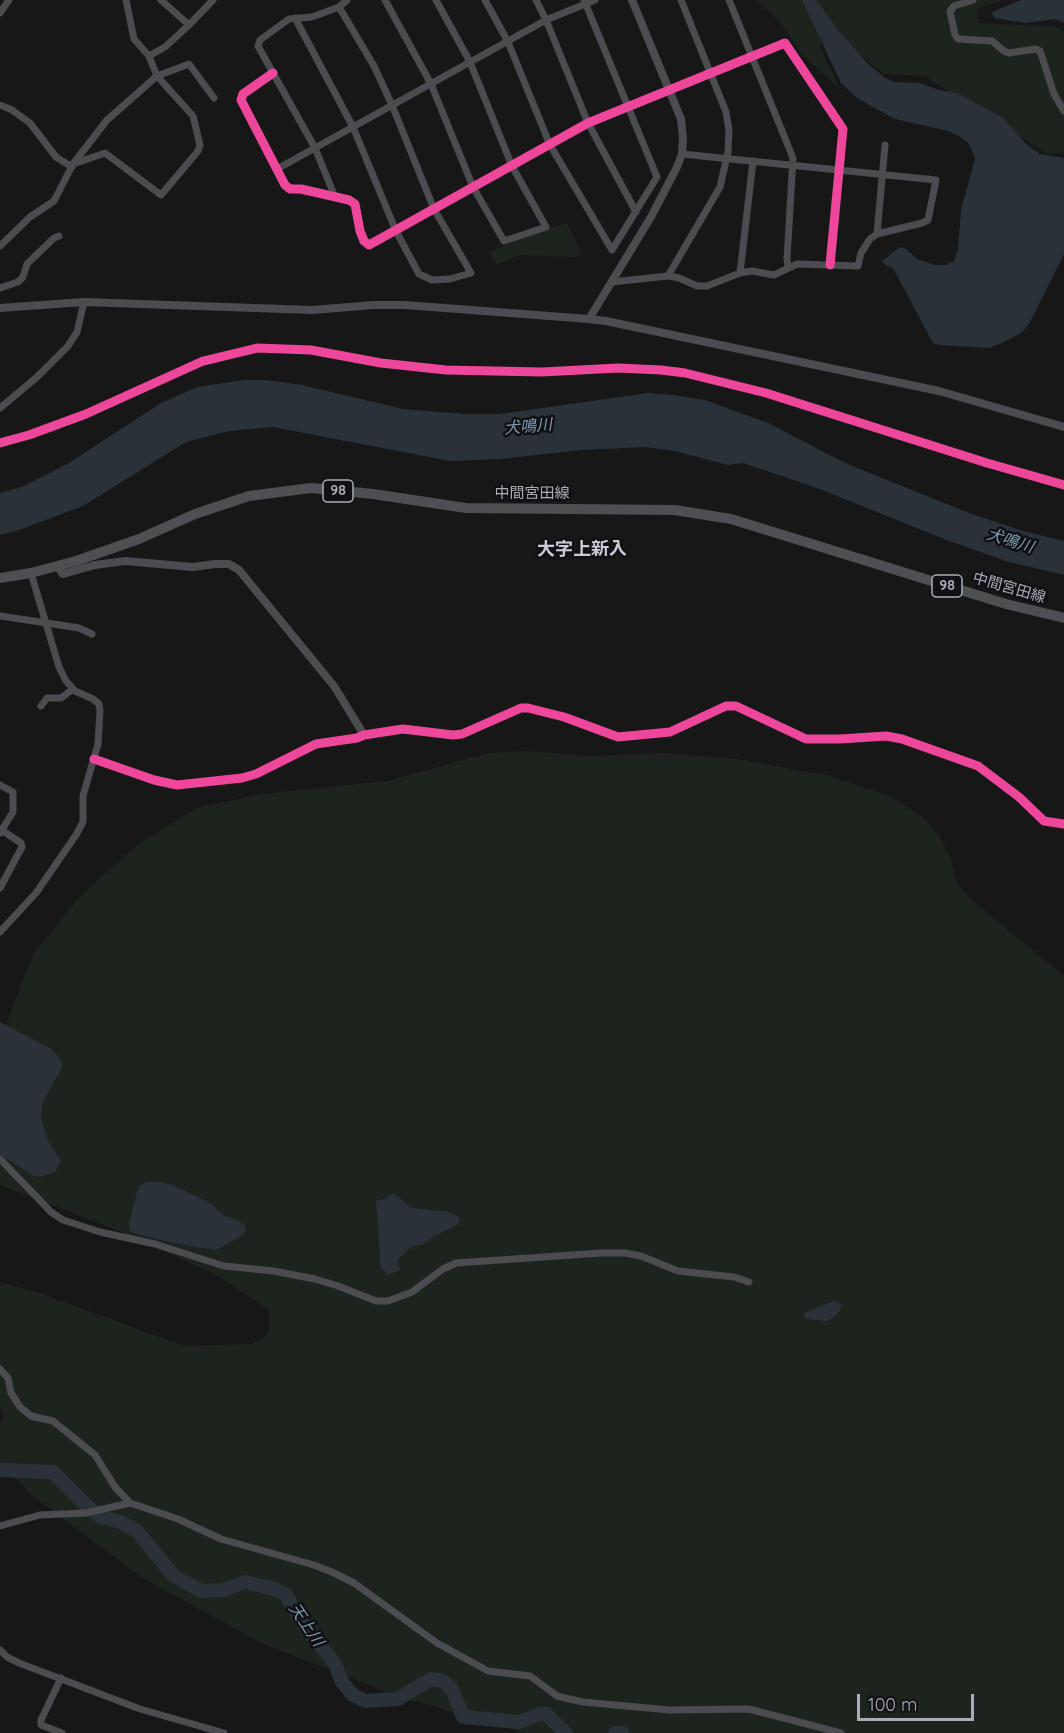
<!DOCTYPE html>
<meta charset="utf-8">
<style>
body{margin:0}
#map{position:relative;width:1064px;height:1733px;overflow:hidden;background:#171717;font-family:Quicksand,sans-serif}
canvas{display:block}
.scale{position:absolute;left:857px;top:1694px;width:117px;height:27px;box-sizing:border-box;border:3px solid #a8adb8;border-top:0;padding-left:8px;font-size:18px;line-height:21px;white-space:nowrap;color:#a8adb8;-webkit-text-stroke:4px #111113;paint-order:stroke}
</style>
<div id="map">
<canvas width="1064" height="1733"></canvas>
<div class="scale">100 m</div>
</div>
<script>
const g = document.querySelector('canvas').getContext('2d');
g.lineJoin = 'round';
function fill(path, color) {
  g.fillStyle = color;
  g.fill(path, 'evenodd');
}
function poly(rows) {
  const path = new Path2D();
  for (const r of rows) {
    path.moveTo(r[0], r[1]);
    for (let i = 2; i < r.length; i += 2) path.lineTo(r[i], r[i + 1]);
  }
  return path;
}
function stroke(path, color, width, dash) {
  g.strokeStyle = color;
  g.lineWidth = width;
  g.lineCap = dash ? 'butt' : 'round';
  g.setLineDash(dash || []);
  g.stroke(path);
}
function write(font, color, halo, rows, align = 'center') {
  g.font = font + ' Quicksand,"Noto Sans JP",sans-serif';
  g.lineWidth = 5;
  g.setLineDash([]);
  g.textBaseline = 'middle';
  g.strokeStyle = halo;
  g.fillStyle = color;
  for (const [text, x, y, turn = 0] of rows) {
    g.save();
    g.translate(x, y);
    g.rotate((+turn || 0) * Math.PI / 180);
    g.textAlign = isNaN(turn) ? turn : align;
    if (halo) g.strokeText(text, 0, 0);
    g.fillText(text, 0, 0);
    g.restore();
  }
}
fill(poly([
 [756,0,1002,0,977,9,978,23,1058,27,1064,33,1064,153,1047,154,924,76,883,74,828,26,820,47,840,89,803,56,779,21],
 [567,223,582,254,575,257,520,255,495,265,489,252,533,233],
 [528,751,589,756,664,753,738,759,831,776,888,795,922,816,939,835,951,859,957,884,973,901,1064,976,1064,1733,525,1733,394,1695,259,1642,141,1577,31,1495,0,1462,0,1426,3,1415,0,1405,0,1282,43,1294,184,1346,252,1344,265,1337,270,1328,268,1309,217,1275,124,1233,0,1185,0,1046,10,1014,34,953,83,893,140,843,197,808,261,794,388,781,488,753]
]), '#1d241e');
fill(poly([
 [802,0,816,0,838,30,869,65,884,77,894,82,920,83,939,90,959,94,1003,118,1026,144,1040,154,1064,158,1064,254,1029,324,1021,333,1002,343,989,348,939,345,933,343,893,268,887,266,882,261,900,247,906,249,917,259,935,265,946,265,954,261,958,249,961,210,975,159,972,150,968,143,959,136,948,131,895,119,857,98,841,83],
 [1021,0,1064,0,1064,23,1056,19,1025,23,994,18,992,12],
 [244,380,267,380,302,385,403,409,465,414,500,414,648,393,673,395,705,400,768,423,845,463,969,513,1023,531,1064,541,1064,575,1006,561,944,539,817,488,743,463,728,465,675,451,645,447,581,450,501,459,450,461,273,427,229,431,186,442,83,506,19,530,0,535,0,493,22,487,69,463,161,403,197,387],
 [0,1022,51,1049,59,1057,63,1066,42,1103,41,1119,48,1141,61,1161,55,1172,40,1177,33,1176,0,1154],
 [147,1182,160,1182,172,1185,210,1203,223,1215,239,1221,245,1226,246,1231,238,1238,216,1250,178,1244,130,1232,129,1223,137,1192,140,1185],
 [392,1194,395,1194,410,1207,418,1209,444,1211,458,1216,460,1221,457,1225,434,1236,423,1244,411,1247,397,1260,400,1270,387,1275,385,1270,381,1270,376,1200,385,1199],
 [834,1301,841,1303,842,1307,839,1312,828,1321,807,1319,804,1317,806,1312]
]), '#2a3239');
stroke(poly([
 [0,1470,53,1472,87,1506,101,1517,120,1522,136,1530,174,1576,201,1591,223,1590,245,1582,275,1589,286,1595,308,1632,314,1637,335,1664,342,1682,353,1695,365,1701,398,1699,431,1679,443,1681,452,1689,463,1717,519,1722,540,1714,546,1714,566,1733],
 [615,1733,623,1733]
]), '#2a3239', 14);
stroke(poly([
 [161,0,189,25],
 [385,0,431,84,473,187,504,241,546,227,512,166,470,62,436,0],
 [485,0,508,42,550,145,612,250,657,177,584,0],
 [536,0,546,20,588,123,636,212],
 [729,0,793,158,787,259,788,267],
 [973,0,954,6,950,11,955,35,958,39,992,41,1004,51,1009,53,1036,49,1040,51,1054,94,1064,111],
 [0,13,9,0],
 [295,18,353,127,396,231,419,274,432,280,450,279,471,273,434,209,392,105,374,66,339,7],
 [149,56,165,47,189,25,213,0],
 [273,73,243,94,241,100,285,185,290,189,301,189,349,200,355,204,360,231,364,241,369,245,588,123,785,43,843,129,830,265],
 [0,105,12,110,30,123,56,157,72,167],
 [73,164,105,153,161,195,198,151,200,145,193,116,157,76,149,56,134,39,126,0],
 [277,169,546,20,595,0],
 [335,197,315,148,258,46,260,40,289,19,312,17,339,7,347,0],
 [877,234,885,145],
 [0,246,30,217,54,201,73,164,107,120,157,76,189,64,214,98],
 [740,273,753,161],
 [668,276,720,187,728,152,729,130,726,112,681,0],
 [612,282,668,276,679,278,697,286,707,286,740,273,752,271,774,275,797,264,858,266,861,253,870,239,877,234,922,223,928,220,936,180,682,154],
 [0,288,18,282,23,277,27,264,54,238,59,236],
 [0,408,37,377,68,346,77,332,84,302],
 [0,443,29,435,86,414,203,361,257,348,311,350,381,363,446,370,542,372,618,368,661,370,685,373,766,393,987,463,1064,485],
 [0,616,60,625,79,628,92,634],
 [41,706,47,698,61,698,73,689],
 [94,759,154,780,177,785,242,778,256,774,316,744,357,738,364,735,403,729,453,735,462,734,521,708,528,708,564,717,618,737,670,732,726,706,736,706,806,739,840,739,886,736,902,739,978,766,1019,797,1044,821,1064,824],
 [0,785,13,792,13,812,0,833],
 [0,829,21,843,22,847,0,888],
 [0,932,36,893,76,835,83,822,83,796,98,744,100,711,99,704,93,699,75,691,66,681,59,667,31,573],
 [0,1159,51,1212,63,1220,100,1232,155,1244,224,1266,273,1271,315,1279,338,1286,376,1301,388,1301,412,1292,443,1269,456,1263,601,1253,625,1253,641,1256,678,1271,734,1277,749,1282],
 [0,1369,8,1378,11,1393,20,1407,31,1416,53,1421,95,1455,115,1487,130,1503,178,1519,221,1539,314,1565,332,1572,354,1583,437,1643,488,1671,530,1676,557,1696,583,1702,669,1710,749,1709,841,1733],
 [0,1526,40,1515,86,1513,130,1503],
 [0,1650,7,1657,19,1663,140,1709,224,1733],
 [61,1678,41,1720,41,1725,62,1733]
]), '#4b4c50', 7);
stroke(poly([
 [0,308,84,302,312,310,374,305,405,305,589,319,606,321,939,391,1064,427],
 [589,319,651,217,677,167,682,154,683,138,681,119,632,0],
 [57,566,63,574,95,565,125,561,193,567,215,564,229,564,239,570,334,686,364,735]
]), '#4b4c50', 8);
stroke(poly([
 [0,578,31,573,76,561,139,539,195,514,249,496,311,488,373,494,466,508,675,510,731,519,1006,604,1064,618]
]), '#4d4f52', 10);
stroke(poly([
 [273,73,243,94,241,100,285,185,290,189,301,189,349,200,355,204,360,231,364,241,369,245,588,123,785,43,843,129,830,265],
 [0,443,29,435,86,414,203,361,257,348,311,350,381,363,446,370,542,372,618,368,661,370,685,373,766,393,987,463,1064,485],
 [94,759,154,780,177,785,242,778,256,774,316,744,357,738,364,735,403,729,453,735,462,734,521,708,528,708,564,717,618,737,670,732,726,706,736,706,806,739,840,739,886,736,902,739,978,766,1019,797,1044,821,1064,824]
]), '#ed469a', 9);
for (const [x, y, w] of [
 [338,491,30],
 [947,586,30]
]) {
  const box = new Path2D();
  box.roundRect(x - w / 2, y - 11, w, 22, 4.5);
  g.fillStyle = '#111113';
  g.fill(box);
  stroke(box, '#a8adb8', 1.5);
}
write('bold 14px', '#a8adb8', null, [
 ["98",338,491],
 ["98",947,586]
]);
write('15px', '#a8adb8', '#111113', [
 ["中間宮田線",532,493],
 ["中間宮田線",1009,588,16]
]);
write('italic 16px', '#7f9bb3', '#111113', [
 ["犬鳴川",528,427,-5],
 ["犬鳴川",1010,541,17],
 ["天上川",306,1625,56]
]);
write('bold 18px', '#c9ccd4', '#111113', [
 ["大字上新入",582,550]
]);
</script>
